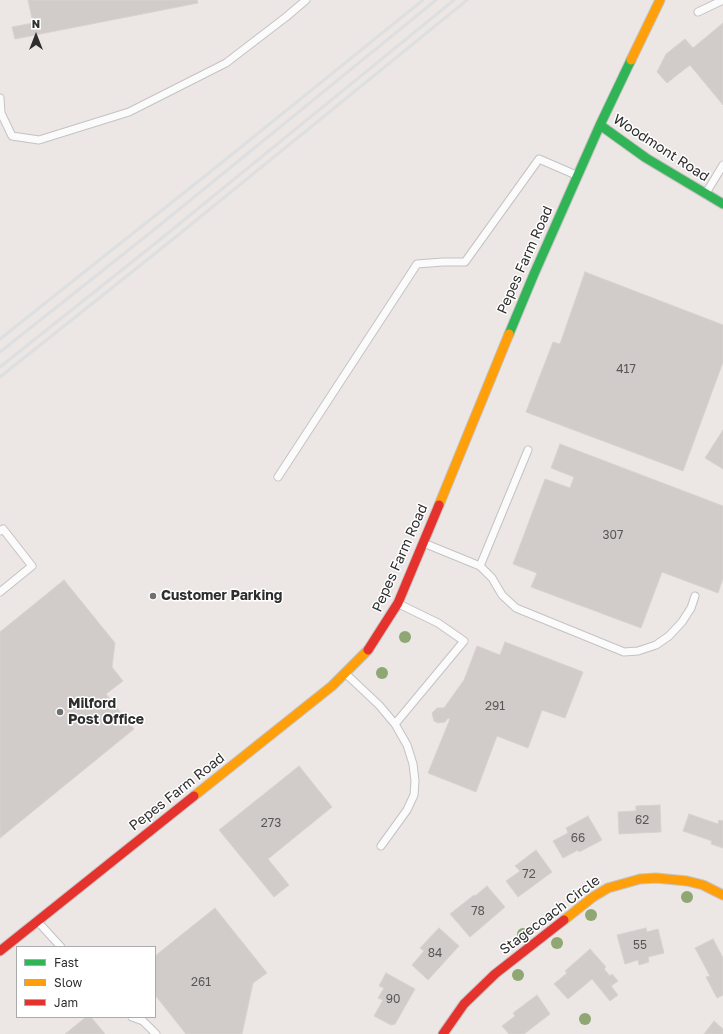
<!DOCTYPE html>
<style>
body{margin:0}
#map{position:relative;width:723px;height:1034px;overflow:hidden;background:#ece6e4;font-family:"Golos Text",sans-serif}
canvas{display:block}
.legend{position:absolute;left:16px;top:946px;width:140px;height:72px;box-sizing:border-box;background:#fff;border:1px solid #ababab;margin:0;padding:5px 7px;list-style:none;font-size:12px;color:#2e2e2e}
.legend li{display:flex;align-items:center;gap:8px;height:20px}
.legend b{width:20px;border:1px solid #ababab}
.north{position:absolute;left:16px;top:16px;width:40px;height:40px;-webkit-text-stroke:3px #fff;paint-order:stroke;rotate:0deg;font-size:11px;font-weight:700;line-height:16px;text-align:center;color:#2e2e2e}
.north::after{content:'';display:block;margin:auto;width:14px;height:18px;background:#2e2e2e;clip-path:polygon(50% 0,100% 100%,50% 72%,0 100%)}
</style>
<div id="map">
<canvas width="723" height="1034"></canvas>
<ul class="legend">
<li><b style="height:5px;background:#30b455"></b>Fast</li>
<li><b style="height:5px;background:#ff9f0a"></b>Slow</li>
<li><b style="height:5px;background:#e5322d"></b>Jam</li>
</ul>
<div class="north">N</div>
</div>
<script>
const g = document.querySelector('canvas').getContext('2d');
g.lineJoin = 'round';
function fill(path, color) {
  g.fillStyle = color;
  g.fill(path, 'evenodd');
}
function poly(rows) {
  const path = new Path2D();
  for (const r of rows) {
    path.moveTo(r[0], r[1]);
    for (let i = 2; i < r.length; i += 2) path.lineTo(r[i], r[i + 1]);
  }
  return path;
}
function stroke(path, color, width, dash) {
  g.strokeStyle = color;
  g.lineWidth = width;
  g.lineCap = dash ? 'butt' : 'round';
  g.setLineDash(dash || []);
  g.stroke(path);
}
function write(font, color, halo, rows, align = 'center') {
  g.font = font + ' "Golos Text",sans-serif';
  g.lineWidth = 3;
  g.setLineDash([]);
  g.textBaseline = 'middle';
  g.strokeStyle = halo;
  g.fillStyle = color;
  for (const [text, x, y, turn = 0] of rows) {
    g.save();
    g.translate(x, y);
    g.rotate((+turn || 0) * Math.PI / 180);
    g.textAlign = isNaN(turn) ? turn : align;
    if (halo) g.strokeText(text, 0, 0);
    g.fillText(text, 0, 0);
    g.restore();
  }
}
const building = poly([
 [28,0,197,0,198,3,15,39,12,27,33,23,28,0],
 [723,23,723,105,690,65,667,83,657,72,666,54,685,39,693,48,723,23],
 [585,272,723,325,723,362,683,471,526,412,553,342,560,344,585,272],
 [723,430,723,469,705,458,723,430],
 [560,444,723,506,723,578,718,593,662,572,641,628,531,587,537,573,513,564,545,479,570,488,574,477,551,468,560,444],
 [64,580,115,643,112,667,123,681,106,694,134,729,0,838,0,632,64,580],
 [505,642,583,672,565,718,542,710,528,748,497,736,476,792,428,773,450,719,448,718,445,722,438,723,434,721,432,713,437,708,444,708,464,680,477,646,500,655,505,642],
 [299,766,332,807,268,859,289,885,274,897,219,830,299,766],
 [660,805,661,832,619,834,618,812,636,811,636,806,660,805],
 [689,814,718,824,719,820,723,821,723,848,711,844,712,841,683,831,689,814],
 [588,816,602,840,579,852,578,850,563,858,553,841,568,833,566,828,588,816],
 [536,850,552,872,518,897,506,881,520,871,515,866,536,850],
 [487,886,505,907,470,937,450,914,474,895,475,896,487,886],
 [215,908,267,973,253,983,242,1034,186,1034,155,995,155,956,215,908],
 [439,928,459,946,428,980,412,965,424,951,420,948,439,928],
 [646,928,647,932,658,929,664,953,648,957,649,962,639,965,638,960,625,964,617,935,646,928],
 [713,939,723,958,723,995,717,998,706,977,710,976,695,948,713,939],
 [590,949,606,967,604,969,610,976,612,974,618,981,611,986,618,995,610,1001,592,979,568,999,554,984,567,973,565,971,590,949],
 [386,973,415,989,395,1024,391,1025,374,1016,383,1000,378,998,384,988,379,986,386,973],
 [537,995,550,1014,524,1034,509,1034,502,1026,515,1016,513,1013,537,995],
 [86,1017,91,1017,105,1034,65,1034,86,1017],
 [714,1021,723,1029,723,1034,704,1034,714,1021]
]);
fill(building, '#d1ccca');
stroke(building, '#d7d2d0', 1);
const lane = poly([
 [698,12,723,0],
 [0,98,1,113,12,136,39,140,129,112,226,63,286,17,306,0],
 [706,193,723,165],
 [278,477,417,264,443,262,465,262,539,159,576,175],
 [0,531,3,529,32,566,0,592],
 [426,544,480,566,492,578,502,595,516,608,624,652,638,651,656,645,669,636,682,622,691,608,695,596],
 [480,566,528,450],
 [346,674,379,705,395,724,407,745,413,764,415,781,414,795,407,810,381,846],
 [395,724,464,641,438,623,399,604],
 [39,923,61,947],
 [132,1017,143,1021,156,1034]
]);
const fast = poly([
 [600,125,646,158,723,204],
 [509,334,534,274,600,125,631,60]
]);
const slow = poly([
 [631,60,660,0],
 [439,505,509,334],
 [194,796,332,686,368,650],
 [564,920,593,897,608,888,640,879,656,878,687,881,703,885,723,895]
]);
const jam = poly([
 [368,650,398,603,439,505],
 [0,951,194,796],
 [443,1034,464,1004,495,974,564,920]
]);
stroke(lane, '#c4c3c3', 9);
stroke(fast, '#c4c3c3', 11);
stroke(slow, '#c4c3c3', 11);
stroke(jam, '#c4c3c3', 11);
stroke(lane, '#fcfbfb', 7);
stroke(fast, '#30b455', 9);
stroke(slow, '#ff9f0a', 9);
stroke(jam, '#e5322d', 9);
stroke(poly([
 [0,339,215,168,423,0],
 [0,352,150,233,436,0],
 [0,367,157,242,454,0],
 [0,377,162,248,467,0]
]), '#dedfe1', 3);
g.fillStyle = '#8ea773';
for (const [x, y] of [
 [405,637],
 [382,673],
 [687,897],
 [591,915],
 [523,934],
 [557,943],
 [518,975],
 [585,1019]
]) {
  g.beginPath();
  g.arc(x, y, 6, 0, 2 * Math.PI);
  g.fill();
}
for (const [x, y, r, color] of [
 [153,596,4,"#706e6e"],
 [60,712,4,"#706e6e"]
]) {
  const dot = new Path2D();
  dot.arc(x, y, r, 0, 2 * Math.PI);
  g.fillStyle = color;
  g.fill(dot);
  stroke(dot, '#fff', 1.5);
}
write('12px', '#585757', null, [
 ["417",626,369],
 ["307",613,535],
 ["291",495,706],
 ["62",642,820],
 ["273",271,823],
 ["66",578,838],
 ["72",529,874],
 ["78",478,911],
 ["55",640,945],
 ["84",435,953],
 ["261",201,982],
 ["90",393,999]
]);
write('14px', '#2e2e2e', '#fff', [
 ["Woodmont Road",661,148,33],
 ["Pepes Farm Road",525,260,-66],
 ["Pepes Farm Road",400,558,-66],
 ["Pepes Farm Road",177,792,-38],
 ["Stagecoach Circle",550,915,-37]
]);
write('bold 14px', '#2e2e2e', '#fff', [
 ["Customer Parking",161,596],
 ["Milford",68,704],
 ["Post Office",68,720]
], 'left');
</script>
